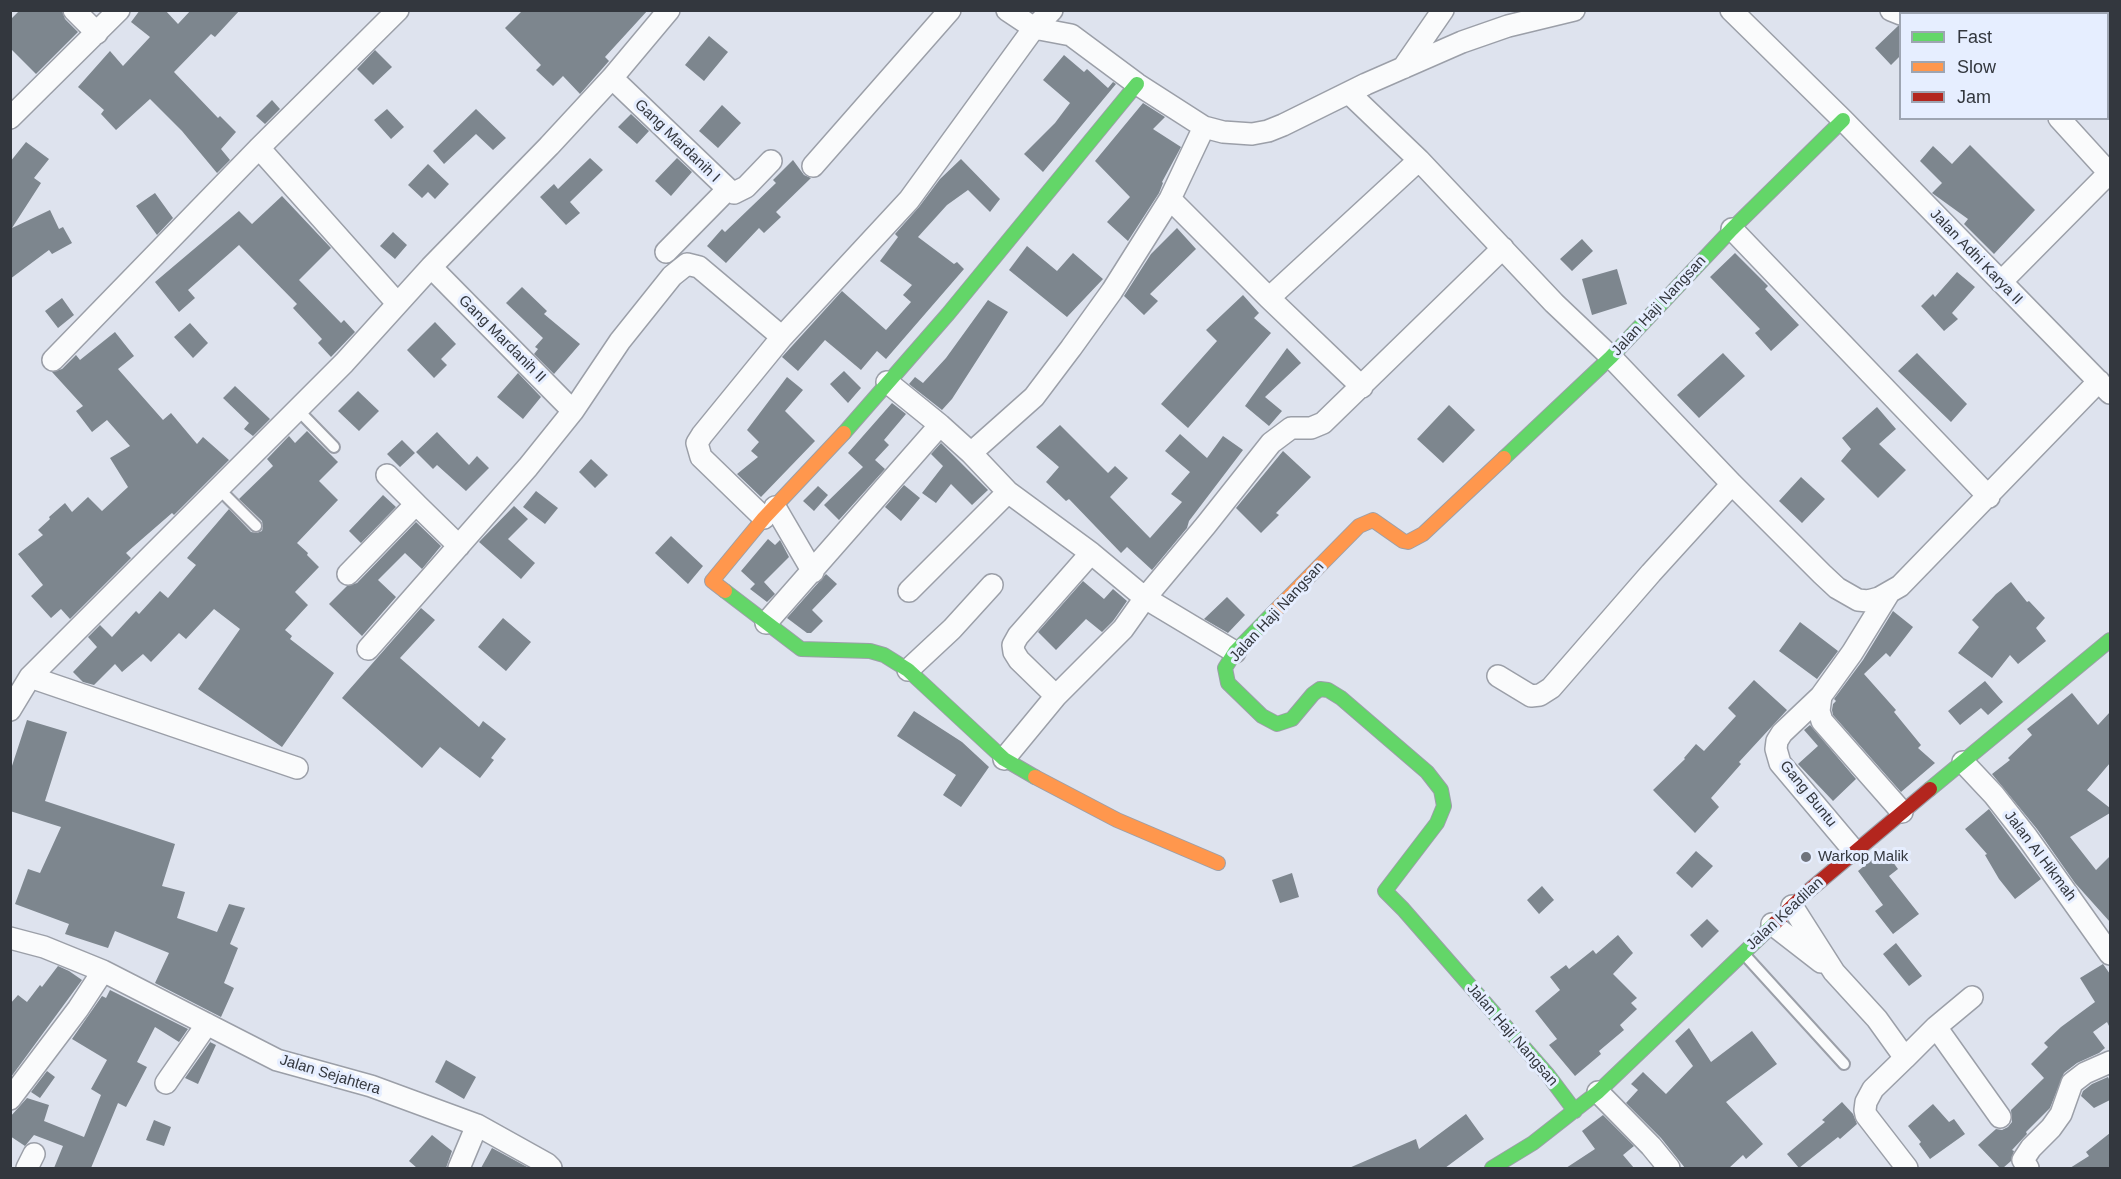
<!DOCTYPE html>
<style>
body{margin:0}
#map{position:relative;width:2121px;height:1179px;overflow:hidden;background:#dee3ee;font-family:Helvetica,sans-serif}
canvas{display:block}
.frame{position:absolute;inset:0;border:12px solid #33373e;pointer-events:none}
.legend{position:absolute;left:1899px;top:12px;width:210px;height:108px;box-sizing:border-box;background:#e6eeff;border:2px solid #9ea5b2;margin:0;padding:8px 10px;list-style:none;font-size:18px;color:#33373e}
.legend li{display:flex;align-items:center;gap:12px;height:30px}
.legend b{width:30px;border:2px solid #9ea5b2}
</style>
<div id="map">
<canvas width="2121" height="1179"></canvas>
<div class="frame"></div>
<ul class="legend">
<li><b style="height:8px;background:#63d668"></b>Fast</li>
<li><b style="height:8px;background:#ff974d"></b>Slow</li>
<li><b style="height:8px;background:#b3261e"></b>Jam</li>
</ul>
</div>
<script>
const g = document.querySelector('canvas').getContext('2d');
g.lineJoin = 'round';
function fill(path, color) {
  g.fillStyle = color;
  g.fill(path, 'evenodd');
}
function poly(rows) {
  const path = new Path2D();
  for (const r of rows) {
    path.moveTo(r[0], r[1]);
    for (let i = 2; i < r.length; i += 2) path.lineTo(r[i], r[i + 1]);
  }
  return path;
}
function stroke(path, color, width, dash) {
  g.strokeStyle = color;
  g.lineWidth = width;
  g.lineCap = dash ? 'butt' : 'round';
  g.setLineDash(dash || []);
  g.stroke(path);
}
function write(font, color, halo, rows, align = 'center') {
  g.font = font + ' Helvetica,sans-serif';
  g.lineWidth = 6;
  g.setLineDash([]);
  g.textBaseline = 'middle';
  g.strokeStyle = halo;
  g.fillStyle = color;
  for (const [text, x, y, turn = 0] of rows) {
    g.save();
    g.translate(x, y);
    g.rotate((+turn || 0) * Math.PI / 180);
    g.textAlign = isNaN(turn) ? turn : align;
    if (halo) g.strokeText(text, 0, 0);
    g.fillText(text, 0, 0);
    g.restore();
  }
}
fill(poly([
 [20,10,62,10,65,19,78,32,36,74,10,48,10,20],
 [140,10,165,10,178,24,191,10,240,10,215,37,211,34,174,72,218,118,220,116,236,132,221,149,230,160,217,173,182,131,150,99,116,130,101,114,104,110,78,87,110,51,123,66,150,37,131,22],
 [523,10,648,10,605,57,609,61,580,94,563,76,553,86,536,70,541,65,505,28],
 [1898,26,1900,26,1900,56,1891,65,1875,48],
 [709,36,728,52,704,81,685,65],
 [375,50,392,67,373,85,357,69],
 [1064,55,1084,72,1087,69,1108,88,1113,82,1116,84,1043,172,1024,154,1055,123,1070,103,1043,80],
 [272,100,280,109,265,124,256,116],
 [1143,103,1165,117,1153,129,1181,147,1162,182,1163,183,1159,193,1128,241,1107,222,1130,197,1095,161],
 [722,105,741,123,718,148,699,131],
 [387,109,404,127,391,139,374,120],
 [476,109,506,138,493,150,476,134,444,164,433,151],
 [631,114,649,131,637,144,618,127],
 [26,142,49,159,34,178,41,183,12,228,50,210,59,229,63,227,72,243,52,254,49,250,10,279,10,162],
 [1970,145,2035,210,1994,254,1964,224,1968,219,1932,193,1942,183,1920,161,1933,146,1952,164],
 [590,158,603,170,570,202,580,213,566,225,540,197,554,184,558,189],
 [677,158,692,172,671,196,655,181],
 [961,159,1000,199,990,212,968,190,947,205,918,237,954,264,957,262,964,269,886,359,877,351,861,370,825,340,798,371,782,357,842,291,886,330,911,302,903,295,912,285,880,261,898,237,895,234,919,207,940,179],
 [793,160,804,175,811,178,776,212,781,217,764,233,759,228,726,263,707,246,722,229,725,232,776,183,773,180],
 [428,164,449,184,435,199,428,192,422,198,408,185],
 [155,193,173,218,157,235,136,206],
 [282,196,331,248,299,280,341,323,344,320,355,332,331,357,318,343,322,339,293,308,297,304,239,245,188,290,195,298,179,312,155,282,239,211,252,224],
 [1177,228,1196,249,1150,294,1158,301,1144,315,1124,296,1151,254],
 [393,232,407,245,395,259,380,246],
 [1582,239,1593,251,1572,271,1560,259],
 [1027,246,1057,271,1073,253,1103,279,1067,317,1009,270],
 [1735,253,1768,286,1765,289,1799,325,1771,351,1755,333,1760,329,1710,277],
 [1617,269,1627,304,1592,315,1582,279],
 [1957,272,1975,287,1952,313,1958,319,1944,331,1921,306,1933,294,1935,297],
 [522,287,547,311,544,314,580,344,554,374,534,354,538,349,535,347,543,338,506,303],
 [1243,295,1259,313,1254,318,1271,333,1188,428,1161,404,1217,341,1206,330],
 [62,298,74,315,58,328,45,311],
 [988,300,1008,312,952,399,942,410,909,384,915,377,923,383,946,358],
 [435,322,456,344,441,359,447,365,434,378,407,350],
 [190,323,208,343,193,358,174,337],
 [115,332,134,356,118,369,163,420,171,413,197,444,203,437,229,460,174,515,172,513,126,553,131,558,70,619,61,609,51,618,31,596,43,585,18,554,43,535,38,530,50,519,49,517,65,503,72,512,88,497,102,511,128,487,110,458,130,446,107,420,92,432,76,411,83,406,52,372,62,369,76,355,80,360],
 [1287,348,1301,363,1265,397,1282,411,1269,426,1245,406],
 [1723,353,1745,376,1699,418,1677,395],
 [1917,353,1967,404,1951,422,1898,371],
 [844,371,861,388,848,403,830,384],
 [518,373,541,397,523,419,497,397],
 [787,377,803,390,785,411,815,441,761,497,737,474,758,457,751,451,759,442,747,430],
 [235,386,270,419,253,436,244,429,249,423,223,398],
 [358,391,379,411,359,431,338,411],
 [892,403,906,414,884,440,889,445,875,460,885,469,839,520,824,505,863,467,848,453],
 [1449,405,1475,430,1443,463,1417,439],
 [1877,407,1896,429,1879,444,1906,470,1878,498,1841,461,1851,449,1842,438],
 [1060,425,1108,473,1115,466,1128,478,1110,497,1150,538,1182,502,1171,494,1190,472,1165,451,1180,434,1207,458,1223,436,1243,450,1189,521,1187,528,1152,570,1127,547,1121,553,1069,499,1066,501,1046,482,1059,467,1036,447],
 [307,431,338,462,319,481,338,500,297,543,308,553,307,555,319,567,295,592,308,605,285,630,292,636,290,639,334,673,282,747,198,689,240,629,214,609,186,639,179,633,151,662,143,654,122,672,115,664,94,685,83,682,73,672,97,647,88,637,100,625,112,637,136,611,139,614,160,591,168,598,196,565,187,558,229,509,251,532,257,533,262,531,263,527,262,521,239,499,273,466,267,459,289,436,295,443],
 [437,432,469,465,477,456,489,468,466,491,437,465,433,469,416,452],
 [402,440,415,453,400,467,387,454],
 [941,443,988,490,972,505,951,484,936,503,922,493,943,466,931,454],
 [1283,451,1311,477,1276,513,1279,515,1261,533,1236,508],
 [591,459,608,475,595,488,579,472],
 [1801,477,1825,499,1802,523,1779,501],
 [904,485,920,498,901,521,885,507],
 [818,486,828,495,814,511,803,501],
 [536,491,558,508,545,524,523,507],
 [383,495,396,507,361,543,349,531],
 [514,506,528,519,508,539,535,563,521,579,479,542],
 [416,522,441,546,422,569,405,553,378,580,396,597,362,636,329,604,347,586,357,583],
 [671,536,703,566,688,584,655,553],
 [768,539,775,545,780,540,789,557,764,582,775,594,767,602,750,589,755,584,741,571],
 [826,574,837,584,812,610,823,621,811,633,807,633,787,618],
 [1083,581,1104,599,1113,589,1127,601,1113,621,1102,632,1086,619,1056,650,1038,632],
 [2011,582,2027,602,2029,601,2045,618,2036,628,2046,641,2018,664,2010,655,1992,678,1958,653,1979,627,1972,620,1996,594],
 [1227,597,1245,615,1228,633,1204,619],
 [421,608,435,620,400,658,479,727,483,721,506,739,491,758,494,760,480,778,440,747,422,768,342,698],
 [1893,611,1913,627,1890,657,1886,653,1864,674,1896,710,1894,712,1921,745,1918,748,1935,763,1901,792,1833,715,1832,710,1833,704,1836,701,1834,699,1863,660],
 [503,618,531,642,506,671,478,647],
 [1800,622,1838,651,1817,679,1779,651],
 [1754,680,1787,710,1739,762,1741,764,1711,798,1719,807,1695,833,1653,790,1685,759,1684,758,1696,744,1704,751,1736,716,1728,708],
 [1985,681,2003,702,1988,715,1981,708,1960,725,1948,711],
 [2072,693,2098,725,2110,712,2110,763,2087,790,2110,808,2110,813,2070,837,2096,870,2110,856,2110,922,2075,883,2037,829,1992,774,2010,760,2008,758,2032,735,2027,729],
 [914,711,962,742,989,767,961,807,943,795,956,775,897,736],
 [27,720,67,732,45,801,175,844,162,886,185,892,177,918,217,932,229,904,245,908,230,944,238,948,224,983,234,988,221,1017,155,983,169,953,115,931,108,948,65,934,69,924,15,904,28,869,40,873,61,827,10,811,10,772],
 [1810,725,1856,779,1833,801,1798,764,1818,746,1804,730],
 [1989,809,2041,879,2015,899,1999,879,1985,855,1987,854,1965,829],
 [1884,850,1898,869,1889,876,1919,914,1893,934,1875,911,1883,905,1858,871],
 [1696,851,1713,866,1692,888,1676,873],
 [1292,873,1299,897,1280,903,1272,880],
 [1542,886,1554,900,1539,914,1527,900],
 [1707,919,1719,931,1702,948,1690,935],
 [1618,935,1633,953,1613,974,1637,998,1631,1003,1637,1009,1620,1025,1624,1030,1599,1051,1601,1054,1575,1076,1549,1045,1557,1039,1535,1011,1560,990,1550,977,1566,965,1569,969,1593,950,1596,954],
 [1896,943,1922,976,1909,986,1883,954],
 [2103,964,2110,974,2110,1028,2107,1022,2093,1032,2105,1048,2099,1053,2077,1063,2064,1073,2050,1108,2026,1132,2027,1134,2012,1150,2014,1151,2011,1161,2003,1168,2000,1168,1978,1145,1996,1129,2002,1130,2008,1127,2012,1122,2011,1110,2044,1078,2031,1064,2048,1047,2044,1043,2061,1027,2095,1002,2080,978],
 [58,966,69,971,82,980,11,1077,10,1004,18,995,27,1002,40,985,42,987],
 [110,990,188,1029,179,1042,155,1027,137,1062,147,1067,126,1107,118,1103,91,1168,54,1168,63,1146,34,1135,25,1146,10,1136,10,1117,27,1098,49,1105,44,1121,84,1137,101,1095,91,1089,107,1060,72,1039,102,996,106,998],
 [1689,1028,1711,1062,1752,1031,1777,1064,1726,1102,1763,1144,1746,1159,1743,1155,1729,1168,1685,1168,1661,1138,1626,1103,1638,1090,1631,1084,1643,1072,1666,1094,1693,1066,1675,1041],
 [211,1041,210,1042,216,1045,198,1084,185,1078],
 [446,1060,476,1077,464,1099,435,1082],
 [47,1071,55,1077,40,1098,31,1092],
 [2108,1077,2110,1081,2110,1100,2094,1108,2081,1096,2083,1091,2092,1084],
 [1842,1102,1853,1114,1857,1124,1840,1139,1838,1137,1799,1168,1787,1154,1825,1122,1822,1120],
 [1933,1104,1949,1122,1954,1119,1965,1134,1930,1159,1919,1144,1921,1142,1908,1126],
 [1466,1114,1484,1139,1445,1168,1349,1168,1416,1139,1419,1149],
 [1603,1115,1634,1146,1623,1155,1634,1168,1566,1168,1595,1149,1582,1131],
 [154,1120,171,1127,164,1146,146,1140],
 [2110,1133,2110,1168,2070,1168,2089,1156,2086,1152],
 [432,1135,452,1151,446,1168,417,1168,409,1161],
 [492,1148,529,1168,481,1168]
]), '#7d868e');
const lane = poly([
 [297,409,334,447],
 [218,488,256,526],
 [1743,953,1844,1064]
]);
const street = poly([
 [74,10,97,33],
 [1007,10,1034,28,1071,35,1137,84,1204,127,1223,132,1252,134,1268,131,1283,125,1366,84,1462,42,1508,26,1574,10],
 [1731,10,1843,120,2110,393],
 [1891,10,1901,14],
 [2022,14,2026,10],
 [1403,68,1443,10],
 [612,78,728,189,734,193,746,187,771,161],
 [1349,93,1419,160,1554,303,1611,357,1732,484,1822,574,1837,588,1858,600,1868,601,1879,598,1900,586,2099,381],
 [10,118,119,10],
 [2059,118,2110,174],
 [259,148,397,303],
 [813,166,950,10],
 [1170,199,1269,298,1362,387],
 [1732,229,1989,497],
 [666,252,728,189],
 [431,267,573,411],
 [2001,282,2109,173],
 [1269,298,1419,160],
 [53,360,259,148,398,10],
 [887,382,940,425,971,453,1008,492,1091,553,1145,598,1235,652],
 [971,453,1034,397,1071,348,1112,291,1170,199,1204,127],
 [387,475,416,504],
 [775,507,813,572],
 [764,518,701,457,697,443,702,435,782,337,909,200,1034,28,1052,10],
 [348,574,416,504,459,546],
 [909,591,1008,492],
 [1889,593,1852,653,1821,696,1819,711,1822,721,1902,812],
 [766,623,940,425],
 [368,649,528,467,573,411,620,341,672,276,687,264,699,267,782,337],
 [908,670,952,629,992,585],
 [1498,676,1531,696,1540,695,1551,688,1651,573,1732,484],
 [30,677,297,768],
 [1056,696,1019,660,1014,652,1013,645,1018,636,1091,553],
 [1821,696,1782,733,1777,741,1776,749,1780,763,1855,852],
 [10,710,30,677,344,363,431,267,549,146,612,78,669,10],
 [1004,759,1056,696,1123,629,1145,598,1206,525,1271,443,1291,428,1311,428,1323,423,1503,248],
 [1963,762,1994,795,2027,837,2110,954],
 [1792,906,1834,972,1877,1019,1905,1058,1873,1089,1866,1102,1865,1110,1866,1115,1907,1168],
 [1772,924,1821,962],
 [10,938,44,947,103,971,277,1060,371,1086,477,1125,547,1164,551,1168],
 [1936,1027,1972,997],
 [1905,1058,1936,1027,2000,1117],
 [166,1083,207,1024],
 [1598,1092,1651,1146,1669,1168],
 [10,1099,78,1009,103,971],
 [27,1168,34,1154],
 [459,1168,477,1125],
 [2028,1168,2023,1160,2031,1148,2051,1128,2061,1114,2072,1083,2085,1073,2110,1062]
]);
const fast = poly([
 [844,433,948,314,1137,84],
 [1504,458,1611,357,1732,229,1843,120],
 [725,591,801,649,870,651,884,655,908,670,1004,759,1035,777],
 [1275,611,1235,652,1225,668,1228,683,1262,716,1277,724,1292,719,1313,694,1320,689,1328,690,1341,698,1427,772,1441,790,1444,806,1437,823,1385,891,1403,909,1548,1075,1575,1111],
 [1930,789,2110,640],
 [1492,1168,1533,1143,1598,1092,1775,923]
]);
const slow = poly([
 [725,591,712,581,764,518,844,433],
 [1275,611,1359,526,1373,520,1403,541,1408,542,1423,534,1504,458],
 [1035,777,1117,820,1218,863]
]);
const jam = poly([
 [1775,923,1806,893,1930,789]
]);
stroke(lane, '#9b9fa8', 14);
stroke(street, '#9b9fa8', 24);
stroke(fast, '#9b9fa8', 16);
stroke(slow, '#9b9fa8', 16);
stroke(jam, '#9b9fa8', 16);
stroke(lane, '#fafbfc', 10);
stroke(street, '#fafbfc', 21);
stroke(fast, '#63d668', 14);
stroke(slow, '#ff974d', 14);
stroke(jam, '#b3261e', 14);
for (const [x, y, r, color] of [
 [1806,857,6,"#6f737c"]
]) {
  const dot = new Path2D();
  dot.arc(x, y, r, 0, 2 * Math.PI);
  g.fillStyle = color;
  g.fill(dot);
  stroke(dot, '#e6eeff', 2);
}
write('15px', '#33373e', '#e6eeff', [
 ["Gang Mardanih I",677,141,44],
 ["Jalan Adhi Karya II",1976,257,46],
 ["Jalan Haji Nangsan",1659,306,-47],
 ["Gang Mardanih II",502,339,45],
 ["Jalan Haji Nangsan",1277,612,-47],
 ["Gang Buntu",1808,794,51],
 ["Jalan Al Hikmah",2040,856,53],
 ["Jalan Keadilan",1785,914,-43],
 ["Jalan Haji Nangsan",1512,1035,49],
 ["Jalan Sejahtera",330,1075,17]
]);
write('15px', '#33373e', '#e6eeff', [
 ["Warkop Malik",1818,857]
], 'left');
</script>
